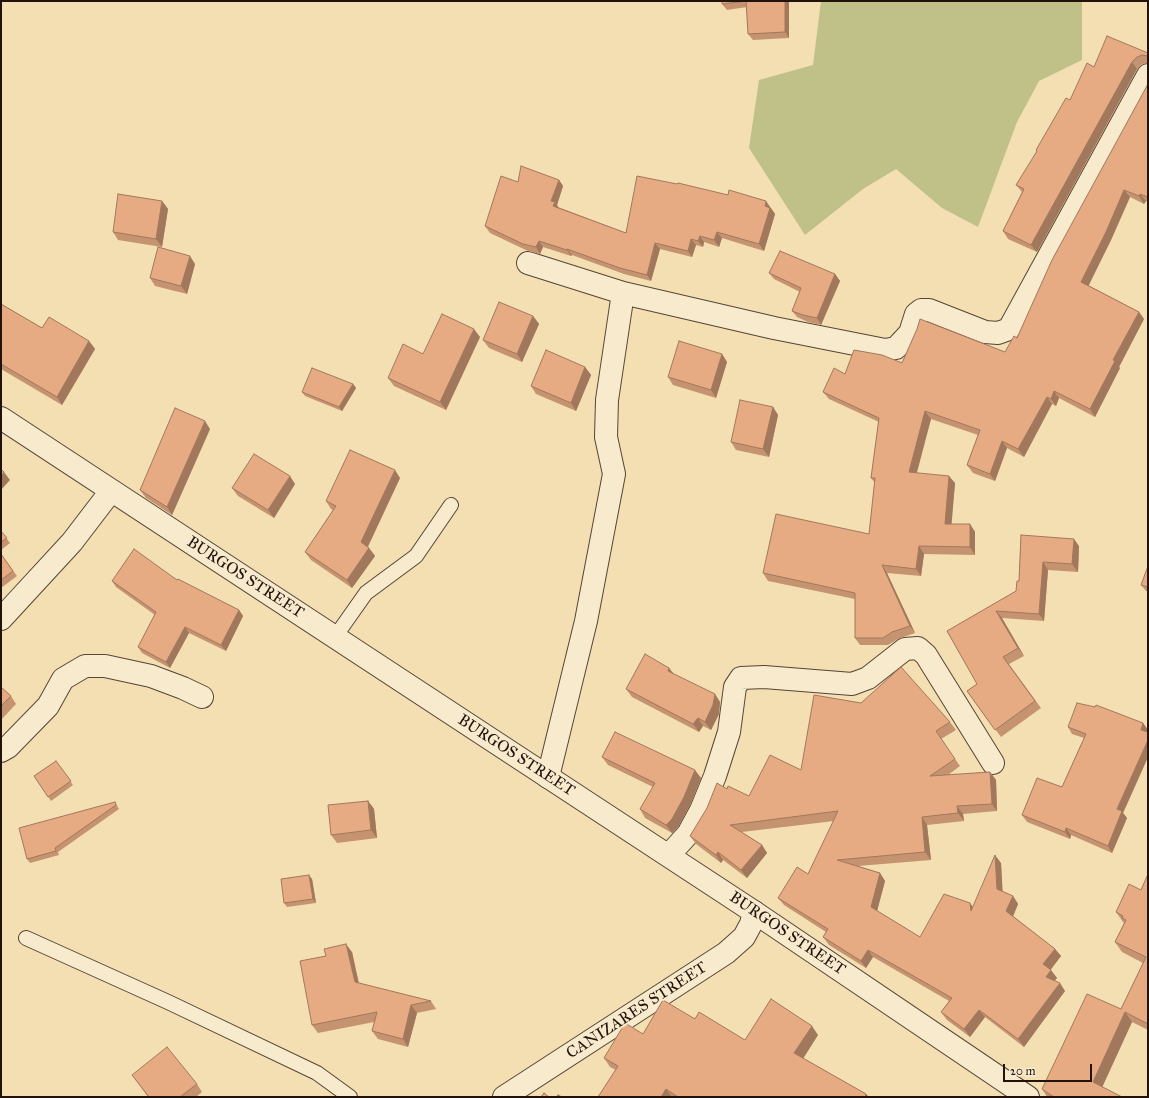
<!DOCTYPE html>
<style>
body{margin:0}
#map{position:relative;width:1149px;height:1098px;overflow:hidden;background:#f3dfb2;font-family:"IM FELL Great Primer",serif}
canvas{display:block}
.frame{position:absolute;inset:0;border:2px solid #22120c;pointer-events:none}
.scale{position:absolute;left:1003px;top:1064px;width:89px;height:18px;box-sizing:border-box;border:2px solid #22120c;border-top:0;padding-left:5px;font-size:12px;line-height:14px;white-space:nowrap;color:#22120c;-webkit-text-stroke:3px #f7eacd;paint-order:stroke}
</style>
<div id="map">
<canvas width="1149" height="1098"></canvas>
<div class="frame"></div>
<div class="scale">20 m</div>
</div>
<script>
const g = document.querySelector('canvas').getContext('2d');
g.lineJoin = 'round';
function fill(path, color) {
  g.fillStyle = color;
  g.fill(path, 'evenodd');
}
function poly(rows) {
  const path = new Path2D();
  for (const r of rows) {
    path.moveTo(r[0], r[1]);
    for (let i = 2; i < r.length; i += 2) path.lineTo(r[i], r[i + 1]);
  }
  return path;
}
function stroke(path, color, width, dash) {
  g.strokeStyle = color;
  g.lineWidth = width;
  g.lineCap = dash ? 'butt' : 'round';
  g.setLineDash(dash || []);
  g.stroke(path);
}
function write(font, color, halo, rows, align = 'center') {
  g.font = font + ' "IM FELL Great Primer",serif';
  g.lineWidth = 4;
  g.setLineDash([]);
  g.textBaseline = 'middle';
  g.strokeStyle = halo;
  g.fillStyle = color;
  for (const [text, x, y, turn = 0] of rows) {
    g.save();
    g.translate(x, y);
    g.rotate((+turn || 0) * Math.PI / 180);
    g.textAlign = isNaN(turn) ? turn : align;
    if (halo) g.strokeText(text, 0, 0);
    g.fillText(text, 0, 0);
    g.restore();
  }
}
fill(poly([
 [821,1,1082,1,1082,60,1039,81,1017,122,978,227,942,208,896,169,863,189,805,235,749,148,759,80,813,65]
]), '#c0c089');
const service = poly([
 [335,637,366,593,416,556,451,505],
 [26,938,168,1002,317,1073,350,1097]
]);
const minor = poly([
 [528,263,623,293,774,328,885,350,896,348,910,333,916,314,921,310,929,310,985,332,998,333,1009,329,1148,75],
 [1,619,72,542,111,491],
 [1,751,8,747,48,706,63,679,85,666,105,666,151,676,183,688,202,697],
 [548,777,586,621,614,474,606,437,607,400,623,293],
 [669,855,688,834,701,810,715,776,729,732,735,687,741,678,764,677,852,684,868,678,905,649,918,648,926,655,993,763],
 [504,1097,726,953,744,937,751,924,754,912]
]);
const tertiary = poly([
 [1,418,754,912,1028,1097]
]);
stroke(service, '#564536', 16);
stroke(minor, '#564536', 24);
stroke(tertiary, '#564536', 24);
stroke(service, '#f7eacd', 14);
stroke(minor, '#f7eacd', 22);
stroke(tertiary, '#f7eacd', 22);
fill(poly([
 [722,1,800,1,789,2,789,38,753,40,748,34,747,7,727,10,722,4],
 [1148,53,1148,63,1142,64,1137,69,1037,252,1008,239,1003,231,1022,192,1016,185,1037,152,1036,150,1070,100,1094,67],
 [1148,84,1148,202,1146,201,1144,204,1130,197,1111,240,1088,285,1139,312,1144,319,1119,367,1120,368,1095,417,1059,398,1056,406,1052,404,1024,457,1007,448,995,481,973,473,967,465,978,435,931,419,916,473,955,483,951,524,970,524,975,532,975,555,924,554,921,576,887,573,915,633,898,639,888,645,860,645,855,638,855,599,768,581,763,573,869,534,875,483,871,478,879,422,829,399,823,392,845,374,902,363,1005,352,1017,338],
 [559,180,563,186,557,205,558,207,626,233,771,208,775,214,764,251,722,238,719,247,704,242,703,247,696,245,692,257,660,249,651,281,624,274,572,255,571,256,543,247,540,254,528,251,490,233,485,226],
 [162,201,168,209,162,247,118,240,113,232],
 [195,264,187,294,155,286,150,278],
 [769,273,835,274,840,281,821,325,808,322,797,317,792,311,800,292,774,279],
 [1,304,42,328,89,341,95,349,62,405,1,369],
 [533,316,539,324,522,362,489,348,483,340],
 [480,337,446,410,394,386,388,378,423,354],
 [722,354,727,362,716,398,673,385,668,377],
 [585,367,591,375,576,411,536,394,531,386],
 [353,384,356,388,342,411,305,396,302,392],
 [773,407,778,415,769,457,736,450,731,442],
 [210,429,172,515,146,498,140,490],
 [400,478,368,547,375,556,352,588,311,560,305,552,333,510,331,509,326,501],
 [295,484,274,518,238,496,232,488],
 [1,531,10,543,1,550],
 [1021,535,1079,546,1078,572,1048,570,1044,621,1002,618,1024,656,1009,664,1041,708,1001,737,967,691,977,684,947,631,1016,591,1019,581],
 [1,554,17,576,1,588],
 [1148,566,1148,592,1146,591,1141,585],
 [177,580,239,610,243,616,226,651,189,633,170,668,142,653,138,647,155,615,116,587,112,581],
 [669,668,674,674,720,702,719,714,711,730,703,726,699,732,632,697,626,689],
 [1,687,11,696,16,704,1,720],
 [950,722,956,730,941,739,960,766,948,775,990,772,996,780,997,811,963,814,964,821,927,825,931,860,858,866,880,873,885,881,877,911,920,937,970,903,973,907,1001,863,1002,891,1013,896,1018,904,1013,916,1055,949,1061,956,1050,970,1057,978,1054,981,1065,991,1024,1047,985,1017,970,1037,947,1020,941,1012,949,1001,873,957,866,968,829,945,823,937,826,932,784,905,778,898,808,874,834,821,742,832,762,845,767,853,747,878,723,860,721,863,696,844,690,836,727,789,749,796,801,770],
 [1143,723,1148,730,1147,732,1148,732,1148,757,1123,813,1127,818,1112,853,1071,835,1070,839,1027,822,1022,815,1062,787,1084,738,1072,734,1068,727],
 [602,757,701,778,690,805,678,827,672,833,645,818,640,809,653,787,608,765],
 [56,761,73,785,51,801,34,776],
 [368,801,374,809,377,838,337,843,331,835],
 [115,802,119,809,58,852,59,855,30,863,27,859],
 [1148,874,1148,1030,1132,1022,1102,1087,1122,1097,1047,1097,1042,1089,1121,1009,1143,963,1122,952,1115,942,1124,923,1123,922,1116,912,1141,890],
 [312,879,316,903,287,907,284,903],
 [352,952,359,983,431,1001,436,1009,417,1013,408,1047,378,1039,372,1031,374,1022,318,1033,312,1025,326,956],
 [695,1019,745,1040,818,1035,803,1058,866,1094,869,1097,598,1097,616,1070,610,1067,604,1058,643,1034],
 [132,1075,197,1084,202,1092,196,1097,148,1097]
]), '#c69371');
fill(poly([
 [785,1,788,1,789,2,789,38,785,32],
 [1132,62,1137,69,1037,252,1031,245],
 [559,180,563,186,557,205,559,209,553,206,551,201],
 [1124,190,1130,197,1111,240,1087,289,1081,282],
 [1140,194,1146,201,1144,204,1139,196],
 [162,201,168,209,162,247,156,239],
 [766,201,775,214,764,251,759,244,765,206],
 [717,232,722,238,719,247,714,240],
 [700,236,704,242,703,247,698,241],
 [691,239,696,245,692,257,688,251],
 [539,241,543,247,540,254,536,247],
 [655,243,660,249,651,281,647,275],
 [567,249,572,255,571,256,567,250],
 [190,256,195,264,187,294,181,286],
 [835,274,840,281,821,325,817,318],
 [1139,312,1144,319,1119,367,1120,368,1095,417,1090,409,1113,360],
 [533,316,539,324,522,362,517,354],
 [474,329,480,337,446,410,440,402],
 [89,341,95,349,62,405,57,397],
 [722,354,727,362,716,398,711,390],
 [585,367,591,375,576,411,571,403],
 [353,384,356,388,342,411,339,407],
 [1054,391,1059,398,1056,406,1051,399],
 [1047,397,1052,404,1024,457,1018,449],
 [773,407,778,415,769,457,763,449],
 [925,411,931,419,915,480,909,472],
 [205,421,210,429,172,515,167,507],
 [1002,441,1007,448,995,481,990,474],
 [395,470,400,478,366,550,361,542],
 [4,472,10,480,1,490,1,476],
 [290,476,295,484,274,518,268,510],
 [949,476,955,483,951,531,945,524],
 [970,524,975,532,975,555,970,547],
 [1074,539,1079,546,1078,572,1072,564],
 [919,546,924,554,921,576,916,569],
 [369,548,375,556,352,588,347,580],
 [1043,562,1048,570,1044,621,1039,614],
 [882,565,887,573,915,633,910,626],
 [239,610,243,616,226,651,221,645],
 [996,611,1002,618,1024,656,1018,648],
 [185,627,189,633,170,668,166,662],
 [669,668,675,676,668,671],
 [715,694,720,702,719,714,711,730,705,722],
 [698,718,703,726,699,732,693,724],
 [1143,723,1148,730,1145,736,1141,730],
 [1148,740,1148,757,1123,813,1127,818,1112,853,1108,846,1117,809],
 [695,770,701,778,690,805,678,827,672,833,666,825],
 [990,772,996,780,997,811,992,804],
 [368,801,374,809,377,838,371,830],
 [957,806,963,814,964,821,958,813],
 [922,817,927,825,931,860,925,852],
 [1066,828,1071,835,1070,839,1065,832],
 [762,845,767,853,747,878,741,870],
 [718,852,723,860,721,863,716,855],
 [995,855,1001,863,1003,897,997,889],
 [880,873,885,881,876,915,871,907],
 [309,875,312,879,316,903,313,899],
 [1013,896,1018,904,1012,919,1006,911],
 [970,903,975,910,971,911],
 [346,944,352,952,360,990,355,982],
 [1055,949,1061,956,1049,972,1043,964],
 [868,950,873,957,866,968,861,961],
 [1051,970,1057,978,1051,985,1046,977],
 [1060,983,1065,991,1024,1047,1018,1039],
 [411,1005,417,1013,408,1047,403,1039],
 [979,1010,985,1017,970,1037,964,1029],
 [1125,1012,1132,1022,1100,1092,1093,1082],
 [812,1026,818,1035,801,1062,794,1053],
 [666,1089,672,1097,661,1097],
 [866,1094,869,1097,865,1097]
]), '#a1785c');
const building = poly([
 [722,1,746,1,722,4,722,1],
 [746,1,785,1,785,32,748,34,746,1],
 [1107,36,1148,53,1148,56,1142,55,1137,57,1132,62,1031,245,1003,231,1024,189,1016,185,1037,151,1036,150,1066,98,1070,100,1087,63,1094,67,1107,36],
 [1148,84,1148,197,1140,194,1139,196,1124,190,1106,232,1081,282,1139,312,1113,360,1115,361,1090,409,1054,391,1051,399,1047,397,1018,449,1002,441,990,474,967,465,980,430,925,411,909,472,949,476,945,524,970,524,970,547,919,546,916,569,882,565,910,626,892,632,883,638,855,638,855,593,763,573,776,514,869,534,875,478,871,478,879,418,823,392,834,368,845,374,854,350,882,355,902,363,917,329,920,319,1005,352,1014,336,1017,338,1052,260,1148,84],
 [521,166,559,180,551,201,555,202,553,206,626,233,637,176,677,184,678,183,728,195,729,190,766,201,765,206,770,208,759,244,717,232,714,240,700,236,698,241,691,239,688,251,655,243,647,275,620,268,567,249,567,250,539,241,536,247,523,244,485,226,501,176,518,182,521,166],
 [118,194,162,201,156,239,113,232,118,194],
 [158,247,190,256,181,286,150,278,158,247],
 [780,251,835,274,817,318,803,315,792,311,801,288,769,273,780,251],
 [499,302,533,316,517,354,483,340,499,302],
 [1,304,42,328,49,317,89,341,57,397,1,364,1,304],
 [442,314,474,329,440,402,388,378,403,344,423,354,442,314],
 [679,341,722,354,711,390,668,377,679,341],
 [546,350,585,367,571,403,531,386,546,350],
 [312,368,353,384,339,407,302,392,312,368],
 [740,400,773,407,763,449,731,442,740,400],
 [175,408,205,421,167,507,140,490,175,408],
 [350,450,395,470,361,542,369,548,347,580,305,552,336,506,326,501,350,450],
 [254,454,290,476,268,510,232,488,254,454],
 [1,469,4,472,1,476,1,469],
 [1,531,7,538,1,542,1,531],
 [1021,535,1074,539,1072,564,1043,562,1039,614,996,611,1018,648,1003,657,1035,701,995,730,967,691,977,684,947,631,1016,591,1017,581,1019,581,1021,535],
 [134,549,177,580,178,579,239,610,221,645,185,627,166,662,138,647,156,612,112,581,134,549],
 [1,554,13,571,1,580,1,554],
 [1148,566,1148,587,1141,585,1148,566],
 [645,654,669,668,668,671,715,694,713,705,705,722,698,718,693,724,626,689,645,654],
 [901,667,950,722,936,731,955,759,930,776,990,772,992,804,957,806,958,813,922,817,925,852,837,860,880,873,871,907,920,937,944,894,970,903,971,911,995,855,997,889,1013,896,1006,911,1055,949,1043,964,1051,970,1046,977,1060,983,1018,1039,979,1010,964,1029,941,1012,952,998,868,950,861,961,823,937,828,929,778,898,797,867,808,874,838,811,730,825,762,845,741,870,718,852,716,855,690,836,707,808,717,783,727,789,728,786,749,796,770,755,801,770,814,695,861,703,901,667],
 [1,687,11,696,1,706,1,687],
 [1077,703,1095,707,1096,705,1143,723,1141,730,1148,732,1148,740,1117,809,1122,811,1108,846,1066,828,1065,832,1022,815,1037,778,1062,787,1086,734,1068,727,1077,703],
 [615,732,695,770,684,797,672,819,666,825,640,809,655,783,602,757,615,732],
 [56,761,71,781,48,797,34,776,56,761],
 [368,801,371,830,331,835,328,805,368,801],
 [115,802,116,805,55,848,56,851,27,859,19,828,115,802],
 [1148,874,1148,1024,1125,1012,1093,1082,1122,1097,1054,1097,1042,1089,1087,994,1121,1009,1146,957,1115,942,1126,920,1122,918,1123,916,1116,912,1129,884,1141,890,1148,874],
 [309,875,313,899,284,903,281,879,309,875],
 [346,944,355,982,431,1001,411,1005,403,1039,372,1031,377,1012,312,1025,300,961,326,956,324,949,346,944],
 [771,999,812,1026,794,1053,866,1094,865,1097,678,1097,666,1089,661,1097,598,1097,618,1066,604,1058,625,1023,643,1034,663,1000,695,1019,699,1012,745,1040,771,999],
 [167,1047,197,1084,180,1097,149,1097,132,1075,167,1047],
 [544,1093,549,1097,541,1097,544,1093],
 [558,1095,562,1097,556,1097,558,1095]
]);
fill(building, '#e6ab83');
stroke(building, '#a1785c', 1);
write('16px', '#22120c', '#f7eacd', [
 ["BURGOS STREET",245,578,33],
 ["BURGOS STREET",516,756,33],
 ["BURGOS STREET",787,934,34],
 ["CANIZARES STREET",637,1011,-33]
]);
</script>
